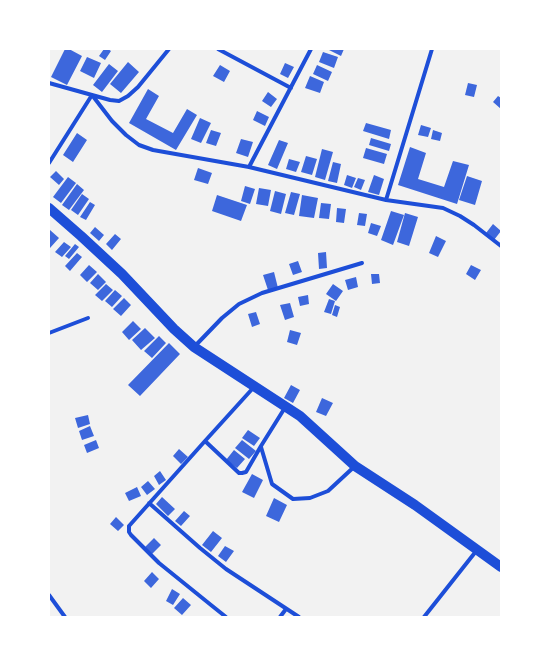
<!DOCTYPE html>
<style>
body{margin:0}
#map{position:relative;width:550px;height:666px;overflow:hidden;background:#f2f2f2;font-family:"Roboto Condensed",sans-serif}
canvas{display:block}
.frame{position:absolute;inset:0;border:50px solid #fff;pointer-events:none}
</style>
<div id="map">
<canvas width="550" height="666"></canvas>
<div class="frame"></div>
</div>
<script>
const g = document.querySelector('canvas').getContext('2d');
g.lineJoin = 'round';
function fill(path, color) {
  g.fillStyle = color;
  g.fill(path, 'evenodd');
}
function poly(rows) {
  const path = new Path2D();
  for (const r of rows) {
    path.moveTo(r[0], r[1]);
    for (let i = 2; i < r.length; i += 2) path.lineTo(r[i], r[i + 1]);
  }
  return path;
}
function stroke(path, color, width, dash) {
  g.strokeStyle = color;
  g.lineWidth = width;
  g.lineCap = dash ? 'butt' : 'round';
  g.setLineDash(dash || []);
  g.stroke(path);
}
fill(poly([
 [65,49,69,49,82,56,67,85,51,77],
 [104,49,108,49,111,51,105,60,99,56],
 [327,49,344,49,341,56],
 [323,52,338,57,334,68,319,62],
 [87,57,101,63,94,78,80,71],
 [128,62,139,72,121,93,110,84],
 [285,63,294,67,288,78,280,74],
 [109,64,118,71,102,92,93,85],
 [220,65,230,71,224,82,213,76],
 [317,65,332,72,328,81,313,74],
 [310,76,324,82,320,93,305,88],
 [468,83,477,85,474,97,465,95],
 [148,89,159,96,146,119,173,133,187,109,197,115,176,150,129,123],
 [268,92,277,99,271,107,262,101],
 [498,96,501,98,501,109,493,102],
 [257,111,269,117,265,126,253,120],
 [200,118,211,123,201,143,191,139],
 [366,123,391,130,389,139,363,131],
 [421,125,431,128,428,137,418,135],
 [211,130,221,133,216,146,206,143],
 [433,130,442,133,440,141,431,139],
 [77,133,87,140,73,162,63,155],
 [371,138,391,144,389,151,369,145],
 [241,139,253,142,248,157,236,153],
 [279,140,288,143,277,169,268,165],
 [410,147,426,153,418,179,444,187,453,161,469,165,457,204,398,185],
 [366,148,387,154,384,164,363,158],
 [322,149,333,152,325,180,315,177],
 [306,156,317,159,312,175,301,172],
 [289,159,300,162,296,172,286,169],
 [333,162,341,164,337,183,328,181],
 [198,168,212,173,208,184,194,180],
 [56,171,64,179,59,185,50,177],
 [347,175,356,178,352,188,344,185],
 [374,175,384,179,379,195,368,192],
 [467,176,482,181,475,205,459,200],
 [68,177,76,183,61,203,53,197],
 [358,178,365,180,361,190,354,187],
 [77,184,84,190,69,210,62,205],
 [245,186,255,189,250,204,241,201],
 [259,188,271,190,268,206,256,204],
 [275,191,286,194,281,214,270,211],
 [291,192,300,194,294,215,285,213],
 [82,194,89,199,78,215,71,210],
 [217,195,247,205,241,221,212,211],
 [302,195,318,198,314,218,299,216],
 [90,202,95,205,86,220,80,217],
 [321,203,331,204,329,219,319,218],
 [337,208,346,209,344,223,336,222],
 [391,211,404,215,393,245,381,240],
 [359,213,367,214,365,226,357,225],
 [405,213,418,217,409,246,397,242],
 [371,223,381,226,377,236,368,233],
 [493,224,501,231,494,240,486,233],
 [95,227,104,235,99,241,90,233],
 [50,230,59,238,50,248,49,246,49,231],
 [115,234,121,239,112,250,106,244],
 [436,236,446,241,438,257,429,253],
 [64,242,71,247,62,257,55,252],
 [75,244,79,247,69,259,65,256],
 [326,252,327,268,319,269,318,253],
 [77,253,82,257,70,271,65,266],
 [298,261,302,272,293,275,289,264],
 [89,265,97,272,87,282,80,275],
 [471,265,481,270,475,280,466,274],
 [274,272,278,288,268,290,263,275],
 [98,274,106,282,98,290,90,283],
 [371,274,379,274,380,283,372,284],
 [356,277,358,287,348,290,345,280],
 [106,284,113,290,102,301,95,295],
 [333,284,343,291,336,301,326,294],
 [115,290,122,296,112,307,105,301],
 [308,295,309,304,300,306,298,297],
 [124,298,131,305,121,316,113,309],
 [329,299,335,301,331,314,324,312],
 [290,303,294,317,285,320,280,305],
 [335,305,340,307,337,317,332,315],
 [256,312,260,324,252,327,248,314],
 [133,321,141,329,129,340,122,332],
 [145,328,155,338,141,350,132,340],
 [290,330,301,333,297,345,287,342],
 [159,336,166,343,152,358,144,351],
 [169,343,180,354,140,396,128,385],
 [291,385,300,390,293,403,284,398],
 [322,398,333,403,326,416,316,412],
 [88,415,90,424,78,428,75,418],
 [90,426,94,436,82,440,79,431],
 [248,430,260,438,254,446,242,438],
 [96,440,99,448,87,453,84,445],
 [242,440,256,451,249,459,235,448],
 [179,449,188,457,181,464,173,456],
 [234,450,245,459,237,468,226,460],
 [160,471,166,480,159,485,154,476],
 [252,474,263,480,254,498,242,492],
 [148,481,155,489,147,495,141,487],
 [137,487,141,496,129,501,125,493],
 [162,497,175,509,168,516,156,504],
 [274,498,287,505,279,522,266,516],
 [184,511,190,516,181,526,175,521],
 [116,517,124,525,118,531,110,524],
 [213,531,222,538,211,552,202,545],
 [154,538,161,545,152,554,145,547],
 [225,546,234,551,226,562,218,556],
 [152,572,159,579,151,588,144,581],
 [172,589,180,594,173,605,166,601],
 [183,598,191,605,182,615,174,608]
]), '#3d67dc');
stroke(poly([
 [218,49,291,88],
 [49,83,92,95,112,121,126,135,139,145,153,150,249,167,386,200,443,208,460,216,474,225,501,246],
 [49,163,92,95,110,100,119,101,128,96,138,87,169,49],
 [249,167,311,49],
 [386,200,432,49],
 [49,333,88,318],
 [195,346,222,318,239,304,262,293,362,263],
 [205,441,254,387],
 [261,447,272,484,293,499,310,498,328,491,355,466],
 [149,503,200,548,226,569,299,617],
 [49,595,65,617],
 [226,617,211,605,159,563,131,535,129,532,129,526,205,441,239,473,242,473,246,472,261,446,286,406],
 [280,617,286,609],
 [424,617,477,550]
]), '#1d4ed8', 4);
stroke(poly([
 [49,208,81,236,122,274,174,329,194,347,300,416,355,466,415,505,501,567]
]), '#1d4ed8', 10);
</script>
